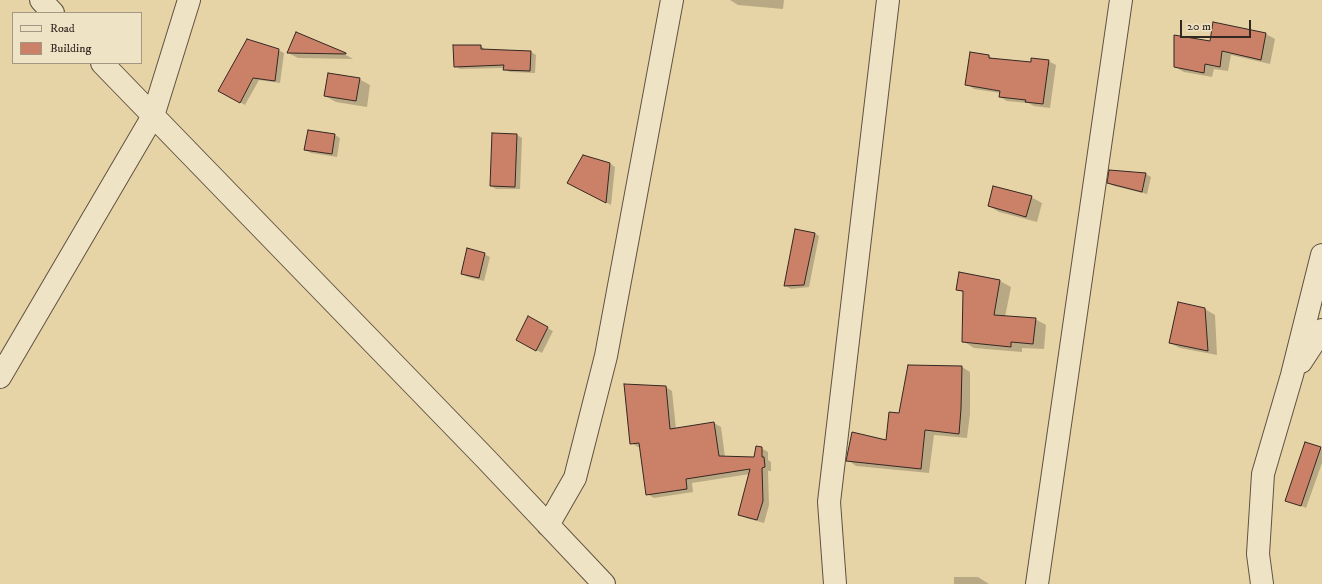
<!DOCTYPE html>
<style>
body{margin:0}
#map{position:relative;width:1322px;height:584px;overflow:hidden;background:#e7d4a6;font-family:"IM FELL DW Pica",serif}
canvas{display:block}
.legend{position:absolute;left:12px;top:12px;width:130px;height:52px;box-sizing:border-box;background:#efe3c5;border:1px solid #a49884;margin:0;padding:5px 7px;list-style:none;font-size:12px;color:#332722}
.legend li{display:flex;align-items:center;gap:8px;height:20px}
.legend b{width:20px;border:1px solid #a49884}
.scale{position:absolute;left:1180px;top:20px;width:71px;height:18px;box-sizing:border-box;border:2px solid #332722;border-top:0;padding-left:5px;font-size:12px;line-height:14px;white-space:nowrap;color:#332722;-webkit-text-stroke:3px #efe3c5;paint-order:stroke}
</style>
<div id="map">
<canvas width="1322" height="584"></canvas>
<ul class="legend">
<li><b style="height:5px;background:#efe3c5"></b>Road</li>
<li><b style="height:11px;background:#cb8168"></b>Building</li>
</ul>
<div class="scale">20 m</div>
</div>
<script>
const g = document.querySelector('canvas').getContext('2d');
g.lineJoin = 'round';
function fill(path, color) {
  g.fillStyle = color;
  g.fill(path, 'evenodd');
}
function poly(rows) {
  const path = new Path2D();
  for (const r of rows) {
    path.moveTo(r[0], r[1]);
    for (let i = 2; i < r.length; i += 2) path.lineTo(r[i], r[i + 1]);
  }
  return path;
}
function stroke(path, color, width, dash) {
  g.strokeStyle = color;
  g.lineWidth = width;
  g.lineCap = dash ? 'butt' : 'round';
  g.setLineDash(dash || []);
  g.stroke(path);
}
fill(poly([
 [730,0,784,0,783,9,738,5],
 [1214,24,1266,34,1275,39,1270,64,1231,55,1228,71,1214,69,1212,77,1184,72,1175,67,1211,42],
 [296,33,346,55,353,59,298,58,288,53],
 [481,46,486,50,531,52,536,55,535,73,510,72,504,69,504,68,460,69,455,66],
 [278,50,284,53,280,83,259,80,245,105,219,90],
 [989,56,995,60,1031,63,1048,61,1056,65,1050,108,1034,106,1028,103,1007,101,1000,97,1000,93,974,89,967,84],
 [359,79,370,85,367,107,336,102,325,96],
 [335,135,340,138,337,157,311,153,305,150],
 [517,135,522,138,520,189,496,189,491,186],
 [609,163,615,167,611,205,574,185],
 [1146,174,1151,177,1147,194,1114,186,1108,183],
 [1031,197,1042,203,1037,222,999,212,989,206],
 [814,233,819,236,809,287,791,289,786,286],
 [484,254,490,257,484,281,468,277,462,274],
 [960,273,1000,281,1011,287,1005,317,1035,319,1046,325,1044,349,1022,348,1022,352,974,348,963,341,964,293,957,289],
 [1205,309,1215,315,1217,355,1180,348,1170,343],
 [528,318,553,331,542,353,517,340],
 [962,367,970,372,970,414,967,438,934,435,929,473,856,466,848,460,886,442,900,414],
 [666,387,672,391,676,429,714,423,721,427,725,457,754,458,761,448,768,452,768,460,771,462,771,471,768,471,769,505,764,523,746,518,739,514,750,474,692,483,693,492,654,498,647,494,641,447,638,447,631,443],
 [1305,443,1322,449,1322,463,1306,508,1287,500],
 [954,577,978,577,989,584,954,584]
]), '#0003');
const building = poly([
 [1213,22,1266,33,1261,60,1222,51,1220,67,1205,64,1204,73,1174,67,1174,35,1210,41,1213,22],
 [296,32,346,53,346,54,287,53,296,32],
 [247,39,279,49,275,81,253,78,240,103,218,91,247,39],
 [453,45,481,45,481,49,531,51,530,71,503,70,504,65,454,67,453,45],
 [970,52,989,55,989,58,1031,62,1031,58,1049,60,1043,104,1025,102,1026,100,999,97,1000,91,965,85,970,52],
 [328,73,360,78,356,101,324,96,328,73],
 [308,130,335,134,332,154,304,150,308,130],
 [492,133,517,134,515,187,490,186,492,133],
 [583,155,610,163,606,203,567,183,583,155],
 [1109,170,1146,173,1142,192,1107,183,1109,170],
 [993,186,1032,196,1026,217,988,206,993,186],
 [795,229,815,233,804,285,784,286,795,229],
 [467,248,485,253,479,278,461,274,467,248],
 [959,272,1000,280,994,315,1036,318,1033,344,1011,342,1011,347,962,342,963,291,956,290,959,272],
 [1178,302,1205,308,1208,351,1169,343,1178,302],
 [528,316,548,327,536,351,516,340,528,316],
 [908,365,962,366,961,409,959,434,925,430,921,469,846,461,852,432,886,440,889,412,899,413,908,365],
 [624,384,666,386,670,429,714,422,719,456,754,457,756,446,762,447,762,457,764,457,765,467,762,468,763,501,757,520,738,515,750,469,686,479,687,489,646,495,639,443,630,444,624,384],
 [1305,442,1321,447,1301,506,1285,501,1305,442]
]);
fill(building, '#cb8168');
stroke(building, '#332722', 1);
const minor = poly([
 [41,0,53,13],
 [102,63,486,459,604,584],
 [1301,362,1322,330],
 [0,377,153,116,189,0],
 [548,525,575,478,606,356,672,0],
 [835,584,829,502,888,0],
 [1037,584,1121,0],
 [1262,584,1258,554,1263,474,1292,375,1322,255]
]);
stroke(minor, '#605243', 24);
stroke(minor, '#efe3c5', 22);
</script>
